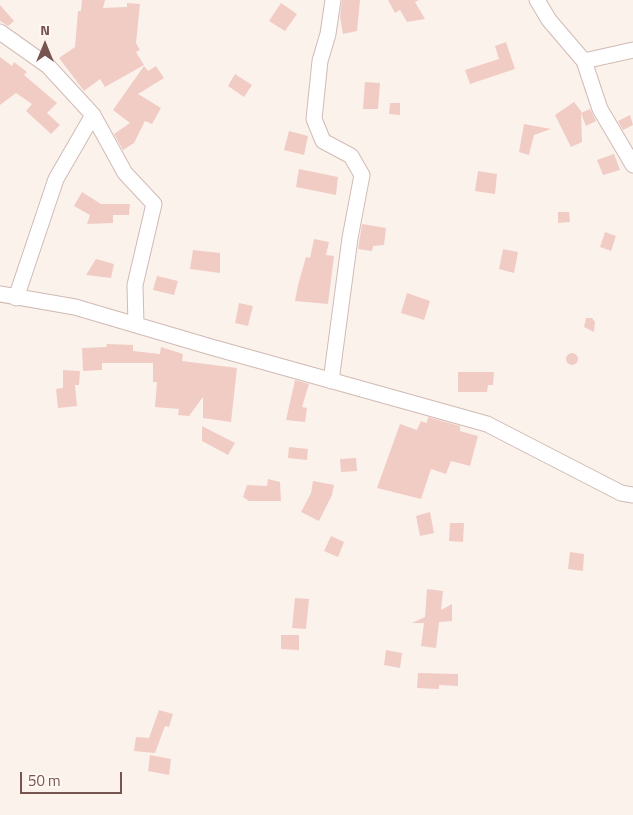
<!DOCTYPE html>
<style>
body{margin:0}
#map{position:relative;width:633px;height:815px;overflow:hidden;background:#fcf2ec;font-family:"Titillium Web",sans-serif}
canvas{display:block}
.north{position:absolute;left:20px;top:20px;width:50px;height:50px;-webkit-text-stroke:4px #fef7f2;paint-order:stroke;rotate:0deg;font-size:14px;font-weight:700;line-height:20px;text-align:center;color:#76544f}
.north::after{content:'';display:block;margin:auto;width:18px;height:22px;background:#76544f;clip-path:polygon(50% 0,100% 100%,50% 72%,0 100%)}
.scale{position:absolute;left:20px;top:772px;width:102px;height:22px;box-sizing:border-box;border:2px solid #76544f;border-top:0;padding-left:6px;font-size:15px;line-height:18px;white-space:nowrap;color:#76544f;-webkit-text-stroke:4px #fef7f2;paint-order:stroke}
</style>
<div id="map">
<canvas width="633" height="815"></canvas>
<div class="north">N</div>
<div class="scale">50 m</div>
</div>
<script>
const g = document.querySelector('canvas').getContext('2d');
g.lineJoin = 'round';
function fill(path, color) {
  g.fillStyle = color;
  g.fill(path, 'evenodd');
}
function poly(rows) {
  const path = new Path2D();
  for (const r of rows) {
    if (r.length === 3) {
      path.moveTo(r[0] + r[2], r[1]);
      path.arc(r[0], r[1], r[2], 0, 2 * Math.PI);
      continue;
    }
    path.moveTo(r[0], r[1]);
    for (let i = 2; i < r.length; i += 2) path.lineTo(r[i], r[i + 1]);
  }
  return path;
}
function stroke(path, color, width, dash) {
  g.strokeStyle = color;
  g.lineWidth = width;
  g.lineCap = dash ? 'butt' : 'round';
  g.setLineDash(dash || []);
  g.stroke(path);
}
fill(poly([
 [82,0,105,0,103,8,127,7,127,3,140,4,136,43,140,50,136,52,144,65,105,87,100,79,84,91,59,58,75,47,78,11,81,11],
 [342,0,360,0,357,31,343,34,340,17],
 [388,0,419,0,415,2,425,19,407,22,400,10,395,13],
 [281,3,297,14,285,31,269,21],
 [0,5,14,21,8,26,0,21],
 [506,42,515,69,470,84,465,70,499,59,495,46],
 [0,57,12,66,14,62,27,72,24,75,57,103,47,113,60,125,51,134,26,111,32,104,16,93,0,105],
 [144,66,148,71,156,66,164,78,138,94,161,108,152,124,145,121,134,143,123,150,114,134,130,123,113,110],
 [235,74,252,85,244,97,228,86],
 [365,82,380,83,378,109,363,109],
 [574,102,581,111,582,142,571,147,555,115],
 [390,103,400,103,400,115,389,114],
 [590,109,596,121,586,126,581,113],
 [630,115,633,125,623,130,618,121],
 [524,124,551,129,534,135,529,155,519,152],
 [289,131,308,136,304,155,284,150],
 [614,154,620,170,603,175,597,160],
 [299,169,338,177,336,195,296,187],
 [478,171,497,174,495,194,475,191],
 [82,192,101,204,130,204,129,215,113,215,113,223,87,224,90,215,74,206],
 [558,212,569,212,570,222,558,223],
 [362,224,386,228,384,245,373,246,372,251,358,249],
 [605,232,616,236,611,251,600,247],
 [314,239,329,242,326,255,334,256,328,304,295,301,298,285,306,257,310,258],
 [503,249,518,252,514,273,499,269],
 [193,250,220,253,220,273,190,269],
 [96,259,114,264,111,278,86,275],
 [157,276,178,281,174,295,153,290],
 [407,293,430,301,424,320,401,313],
 [239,303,253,306,248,326,235,323],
 [586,318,592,318,595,322,594,332,584,327],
 [107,344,133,345,133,351,160,354,161,347,183,354,182,361,237,368,231,422,203,418,203,397,189,416,178,415,179,409,155,407,157,382,153,382,153,363,102,363,102,370,83,371,82,348,106,347],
 [572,359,6],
 [63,370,80,371,79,385,75,385,77,406,58,408,56,389,63,388],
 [458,372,494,372,493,385,488,385,487,392,458,392],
 [295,380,309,384,302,407,307,408,305,422,286,420],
 [428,417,460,426,460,431,478,436,470,466,451,461,446,474,431,469,421,499,377,488,400,424,417,430,421,421,427,423],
 [202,426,235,443,228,455,202,441],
 [289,447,308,449,307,460,288,458],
 [356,458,357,471,341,472,340,459],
 [268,479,280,482,281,501,249,501,243,497,247,485,267,486],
 [313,481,334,485,332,495,319,521,301,512,311,493],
 [430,512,434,533,420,536,416,516],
 [450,523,464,523,463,542,449,541],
 [331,536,344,542,338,557,324,551],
 [570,552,584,554,583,571,568,569],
 [427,589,443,591,441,610,452,604,452,621,439,622,436,648,421,646,424,623,412,623,425,617],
 [295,598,309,599,306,629,292,628],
 [281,635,299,635,299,650,281,649],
 [386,650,402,653,400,668,384,665],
 [418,673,458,674,458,686,439,685,439,689,417,688],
 [159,710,173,714,169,727,165,726,155,753,134,751,136,737,149,738],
 [150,755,171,759,169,775,148,771]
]), '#f0ccc5');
const minor = poly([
 [537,0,549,20,584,61,600,109,633,165],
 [0,32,48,66,93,115,125,173,154,204,135,285,136,325],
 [584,61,633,50],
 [0,294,75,307,211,347,487,424,621,493,633,495],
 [16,298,56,179,93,115],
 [331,381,350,238,362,175,351,156,323,141,314,119,320,61,328,34,333,0]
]);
stroke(minor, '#d0bab4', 17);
stroke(minor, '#fff', 15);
</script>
